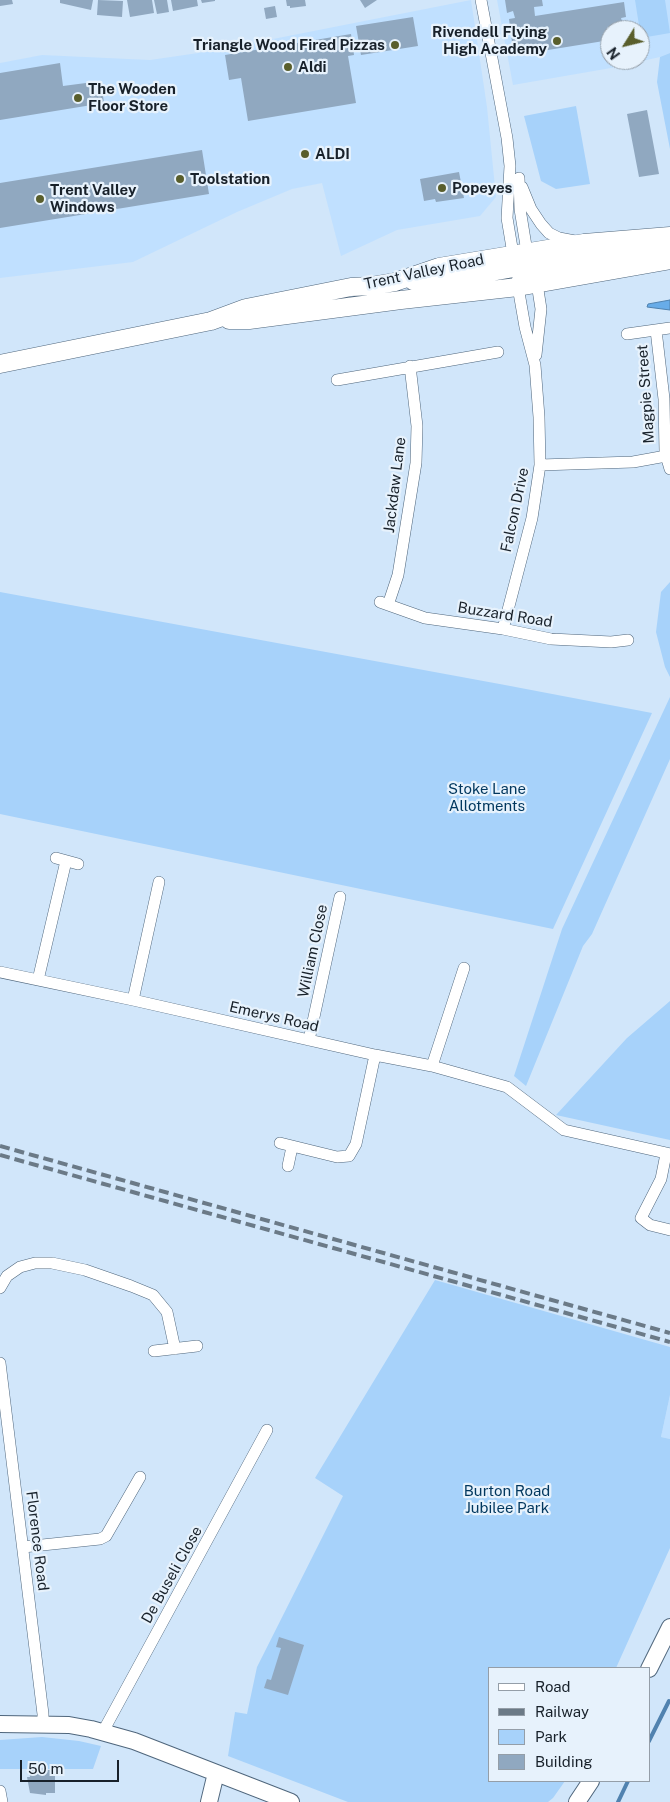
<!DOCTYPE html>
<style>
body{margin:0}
#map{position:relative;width:670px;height:1802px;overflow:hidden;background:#d1e6fa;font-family:"Public Sans",sans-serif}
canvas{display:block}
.legend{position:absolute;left:488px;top:1667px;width:162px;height:115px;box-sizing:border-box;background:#e7f2fc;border:1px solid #949ea8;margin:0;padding:6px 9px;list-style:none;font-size:15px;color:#18212a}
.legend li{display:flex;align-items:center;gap:10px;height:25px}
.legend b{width:25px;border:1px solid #949ea8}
.north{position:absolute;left:600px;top:20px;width:50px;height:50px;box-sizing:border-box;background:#e7f2fc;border:1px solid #949ea8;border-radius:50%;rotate:234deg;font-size:14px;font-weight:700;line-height:20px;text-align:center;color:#18212a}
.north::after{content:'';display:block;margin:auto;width:18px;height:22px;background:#595e2c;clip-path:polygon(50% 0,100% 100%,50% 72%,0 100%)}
.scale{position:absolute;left:20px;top:1760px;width:99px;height:22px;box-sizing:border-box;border:2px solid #18212a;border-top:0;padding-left:6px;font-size:15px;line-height:18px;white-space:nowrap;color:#18212a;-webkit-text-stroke:4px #e7f2fc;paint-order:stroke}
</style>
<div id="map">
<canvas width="670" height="1802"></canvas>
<ul class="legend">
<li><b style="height:6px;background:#fff"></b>Road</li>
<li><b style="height:6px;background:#6b7a87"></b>Railway</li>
<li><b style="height:14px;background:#a7d2fa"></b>Park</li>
<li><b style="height:14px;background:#90a8c0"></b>Building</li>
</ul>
<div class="north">N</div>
<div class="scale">50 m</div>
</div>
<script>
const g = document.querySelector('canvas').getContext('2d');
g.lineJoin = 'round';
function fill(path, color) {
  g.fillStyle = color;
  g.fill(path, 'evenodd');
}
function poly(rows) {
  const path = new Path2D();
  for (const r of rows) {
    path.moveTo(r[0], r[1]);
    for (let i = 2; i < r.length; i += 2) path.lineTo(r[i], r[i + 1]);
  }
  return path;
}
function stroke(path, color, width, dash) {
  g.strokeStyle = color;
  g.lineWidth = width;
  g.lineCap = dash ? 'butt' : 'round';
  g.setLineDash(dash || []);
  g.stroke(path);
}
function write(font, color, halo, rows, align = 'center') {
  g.font = font + ' "Public Sans",sans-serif';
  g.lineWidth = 4.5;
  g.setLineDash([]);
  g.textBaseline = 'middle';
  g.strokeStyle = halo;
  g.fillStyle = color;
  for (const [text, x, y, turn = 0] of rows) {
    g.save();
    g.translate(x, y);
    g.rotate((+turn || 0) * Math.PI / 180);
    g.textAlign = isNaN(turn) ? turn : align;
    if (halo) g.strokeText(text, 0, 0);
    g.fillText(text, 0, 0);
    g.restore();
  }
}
fill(poly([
 [471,0,487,107,496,197,480,216,397,230,341,256,322,183,292,189,237,212,133,262,0,278,0,63,42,55,150,60,212,51],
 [497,0,670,0,670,53,660,57,611,68,513,85],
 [610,30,640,30,640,60,610,60],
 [670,1395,670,1439,661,1437]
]), '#c0e0ff');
fill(poly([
 [635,0,665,0,670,33,641,38],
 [670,53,670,149,657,82,660,57],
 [576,106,590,184,556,189,541,181,524,116],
 [670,582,670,677,665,667,656,632,661,592],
 [0,592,505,685,652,713,553,929,0,814],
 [670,697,670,759,592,934,583,946,526,1086,514,1076,562,929],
 [670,1001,670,1140,556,1115,627,1038],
 [435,1280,670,1347,670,1395,661,1437,670,1439,670,1548,616,1668,489,1668,489,1781,565,1781,553,1798,548,1802,348,1802,228,1756,235,1712,247,1714,257,1667,343,1496,315,1478],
 [42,1737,79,1741,101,1746,93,1769,0,1769,0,1740]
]), '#a7d2fa');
const water = poly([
 [670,300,670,310,647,307,648,304,670,300]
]);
fill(water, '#68ace8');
stroke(water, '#5082af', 1);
stroke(poly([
 [649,1741,669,1701],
 [618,1802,628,1781]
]), '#5082af', 4);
fill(poly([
 [0,0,12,0,13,4,0,6],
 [60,0,93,0,91,10,60,3],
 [98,0,123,1,122,17,97,15],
 [127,0,152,0,154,13,130,17],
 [154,0,167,0,169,12,157,14],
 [171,0,197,0,198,6,173,11],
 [201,0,215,0,215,1,202,3],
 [286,0,305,0,306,6,290,8,290,6,287,6],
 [360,0,377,0,365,8],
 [505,0,542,0,543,6,534,7,535,16,624,2,626,17,621,18,623,24,607,27,610,40,517,55,516,42,512,42,509,19,515,18,513,11,507,13],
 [275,6,277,17,266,19,264,8],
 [413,17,418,46,361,55,356,26],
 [351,34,354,55,348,56,356,103,248,121,241,78,229,80,225,55],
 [60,63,63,86,101,81,104,103,0,120,0,73],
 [647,110,659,174,639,177,627,114],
 [202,150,209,194,0,228,0,183],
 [459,172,464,198,436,202,435,199,424,201,420,179],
 [279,1637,304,1645,288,1695,264,1688,267,1679,271,1680,281,1648,276,1647],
 [43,1768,43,1770,55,1770,55,1793,46,1793,46,1795,30,1793,27,1777,30,1777,29,1770]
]), '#90a8c0');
const street = poly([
 [481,0,507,138,510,166,507,218,514,260],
 [519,178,520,209,527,252,529,257],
 [522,187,531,209,541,224,549,233,559,238,575,241],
 [656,330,664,399,665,452,670,469],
 [627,334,670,328],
 [536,355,541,309,536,277],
 [337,380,498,352],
 [540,465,633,462,666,456],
 [380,602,425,618,503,629,551,639,611,642,628,640],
 [388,605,398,575,416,463,417,426,410,366],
 [503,629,532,518,540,465,539,417,535,365,525,327,517,281],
 [56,858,78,864],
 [0,972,133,1000,375,1055,432,1066,507,1087,564,1130,670,1154],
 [38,980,66,861],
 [133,1000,159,882],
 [309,1040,340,897],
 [432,1066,464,968],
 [280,1143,337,1157,349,1156,356,1144,375,1055],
 [666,1154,661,1179,641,1218,650,1225,670,1230],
 [288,1166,292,1147],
 [0,1288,7,1276,20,1267,35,1263,52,1263,85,1270,131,1286,153,1295,167,1312,175,1349],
 [154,1351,197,1346],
 [0,1363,43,1714,43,1724],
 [23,1547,100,1539,106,1536,140,1477],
 [110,1734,106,1726,267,1430],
 [0,1791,2,1802]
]);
const secondary = poly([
 [649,1669,670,1627],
 [0,1724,69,1725,91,1729,134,1741,291,1802],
 [209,1802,216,1773],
 [577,1802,591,1781]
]);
const primary = poly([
 [515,268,519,271,670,248],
 [413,281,441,281,525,266],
 [229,320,249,320,401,300,518,287,670,260],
 [0,364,211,321,246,308,351,287,371,286,395,282,439,267,584,243,670,236]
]);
stroke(street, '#4f667c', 12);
stroke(secondary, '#4f667c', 18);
stroke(primary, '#4f667c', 19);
stroke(street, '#fff', 11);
stroke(secondary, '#fff', 16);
stroke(primary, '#fff', 18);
stroke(poly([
 [0,1146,670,1333],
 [0,1155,670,1342]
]), '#6b7a87', 4, [10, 5]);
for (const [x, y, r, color] of [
 [557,41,5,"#595e2c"],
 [395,45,5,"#595e2c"],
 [288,67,5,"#595e2c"],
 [78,98,5,"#595e2c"],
 [305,154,5,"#595e2c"],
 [180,179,5,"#595e2c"],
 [442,188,5,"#595e2c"],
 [40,199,5,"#595e2c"]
]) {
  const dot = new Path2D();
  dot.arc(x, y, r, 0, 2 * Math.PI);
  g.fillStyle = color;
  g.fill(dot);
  stroke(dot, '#e7f2fc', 2);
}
write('bold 15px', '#18212a', '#e7f2fc', [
 ["Rivendell Flying",547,32,"right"],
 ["High Academy",547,49,"right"],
 ["Triangle Wood Fired Pizzas",385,45,"right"],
 ["Aldi",298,67],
 ["The Wooden",88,89],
 ["Floor Store",88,106],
 ["ALDI",315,154],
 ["Toolstation",190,179],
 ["Popeyes",452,188],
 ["Trent Valley",50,190],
 ["Windows",50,207]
], 'left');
write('15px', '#18212a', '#e7f2fc', [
 ["Trent Valley Road",424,272,-12],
 ["Magpie Street",646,394,-94],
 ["Jackdaw Lane",395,485,-83],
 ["Falcon Drive",515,510,-78],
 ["Buzzard Road",505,615,9],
 ["William Close",313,951,-78],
 ["Emerys Road",274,1017,13],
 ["Florence Road",37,1541,83],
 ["De Buseli Close",172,1575,-61]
]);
write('15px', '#01375e', '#e7f2fc', [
 ["Stoke Lane",487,789],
 ["Allotments",487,806],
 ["Burton Road",507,1491],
 ["Jubilee Park",507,1508]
]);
</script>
